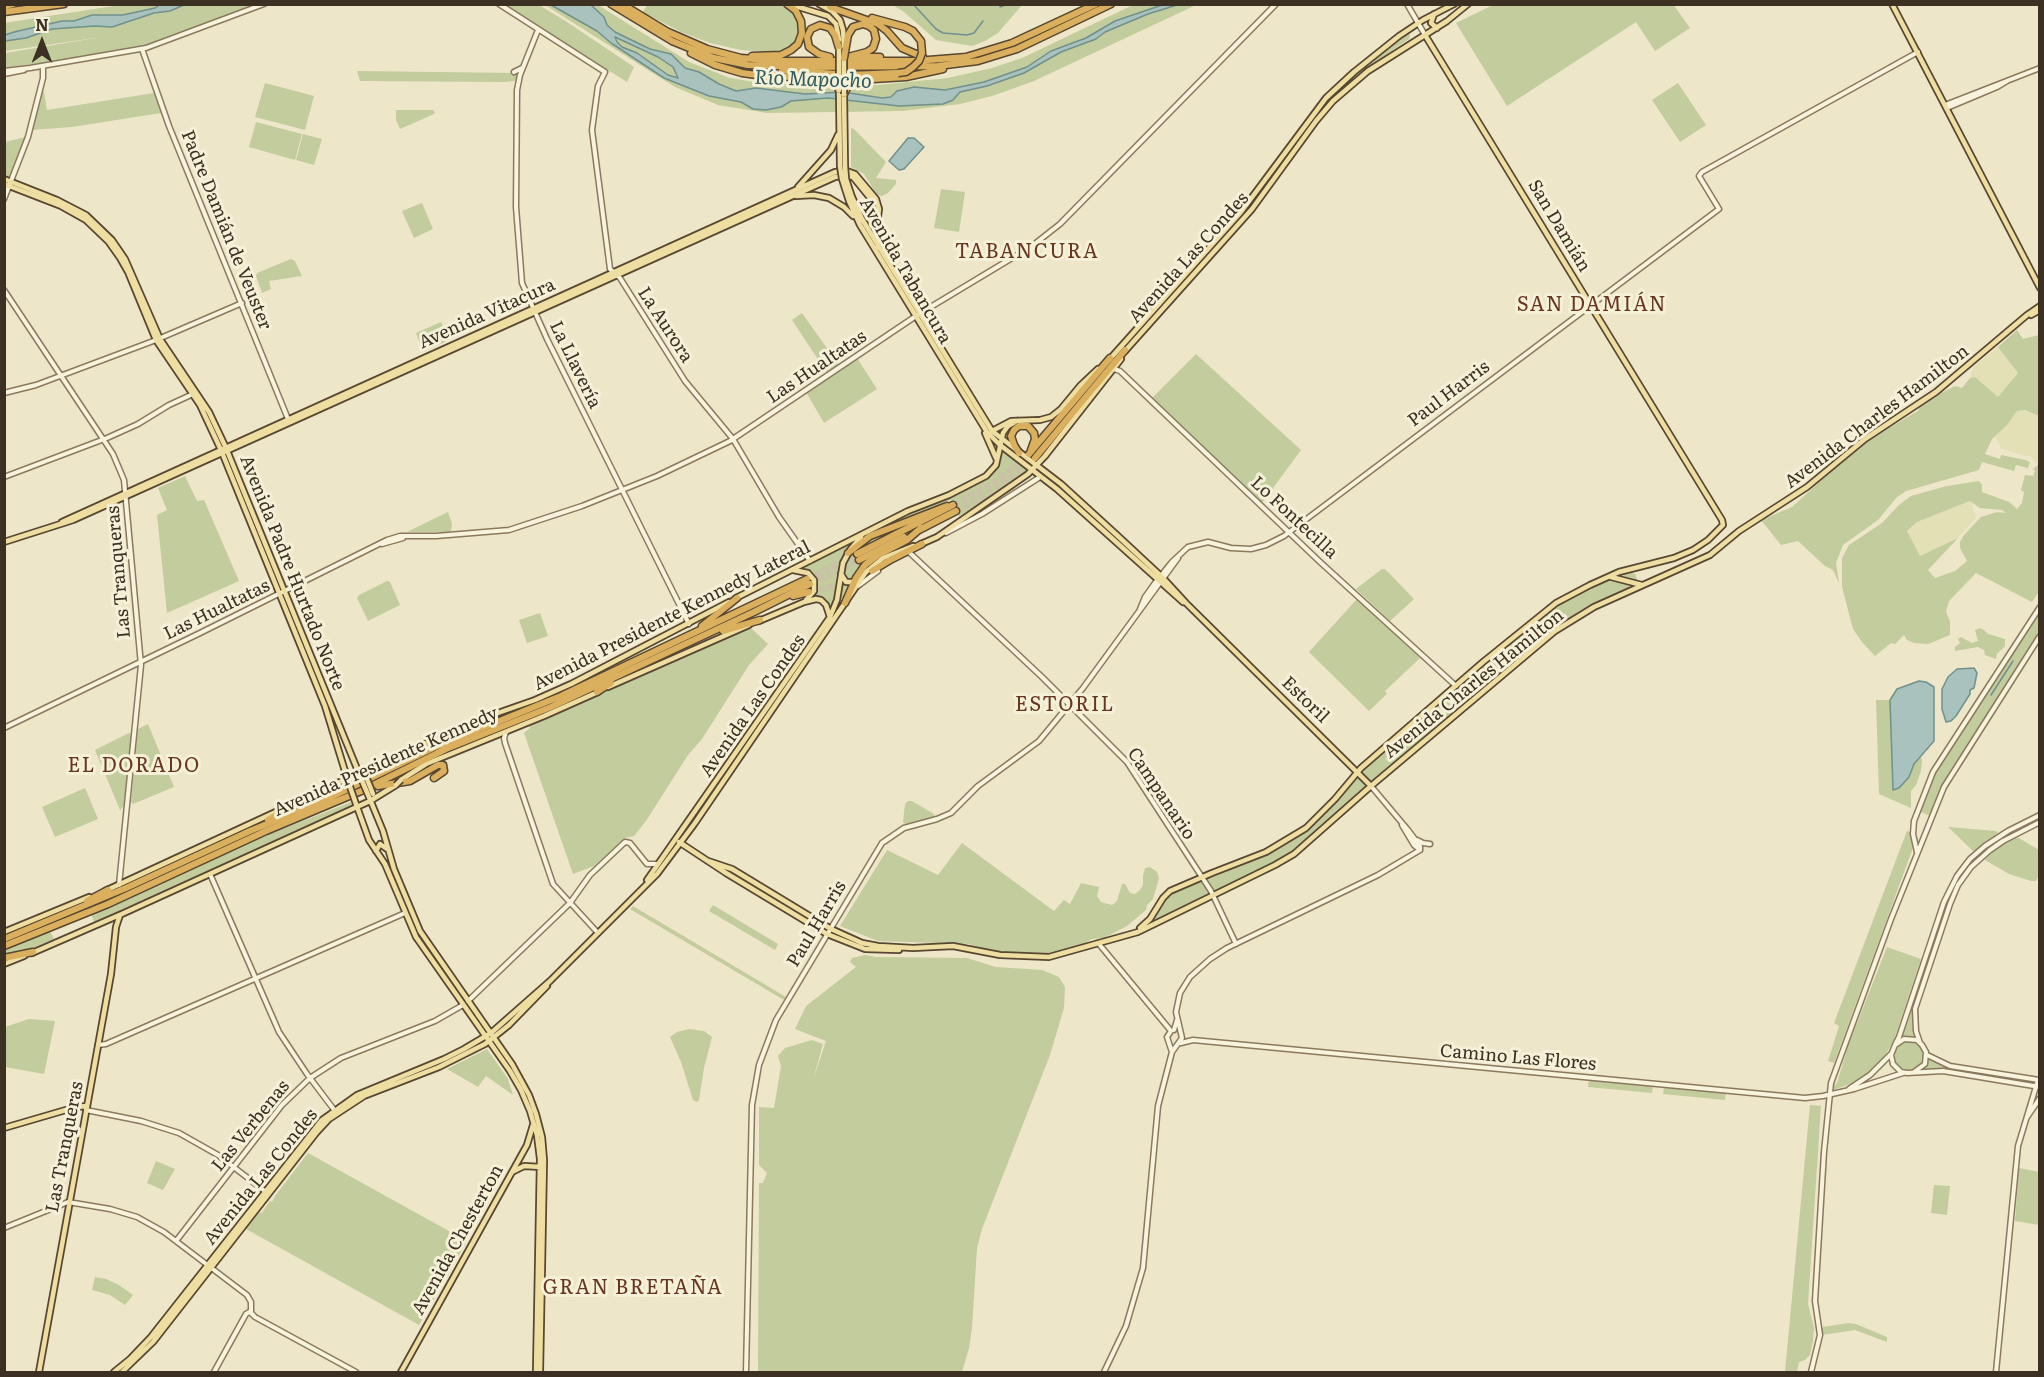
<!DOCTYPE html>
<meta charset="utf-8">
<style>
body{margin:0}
#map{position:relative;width:2044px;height:1377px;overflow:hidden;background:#eee6c9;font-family:Literata,serif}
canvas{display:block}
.frame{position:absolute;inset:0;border:6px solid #3b3021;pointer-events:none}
.north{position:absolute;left:12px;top:12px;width:60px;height:60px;-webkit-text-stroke:4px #f5f0d8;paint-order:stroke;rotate:0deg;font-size:16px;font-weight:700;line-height:24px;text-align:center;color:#3b3021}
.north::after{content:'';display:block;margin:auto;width:21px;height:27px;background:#3b3021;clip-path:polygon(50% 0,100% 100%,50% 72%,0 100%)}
</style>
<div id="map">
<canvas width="2044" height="1377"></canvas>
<div class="frame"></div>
<div class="north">N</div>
</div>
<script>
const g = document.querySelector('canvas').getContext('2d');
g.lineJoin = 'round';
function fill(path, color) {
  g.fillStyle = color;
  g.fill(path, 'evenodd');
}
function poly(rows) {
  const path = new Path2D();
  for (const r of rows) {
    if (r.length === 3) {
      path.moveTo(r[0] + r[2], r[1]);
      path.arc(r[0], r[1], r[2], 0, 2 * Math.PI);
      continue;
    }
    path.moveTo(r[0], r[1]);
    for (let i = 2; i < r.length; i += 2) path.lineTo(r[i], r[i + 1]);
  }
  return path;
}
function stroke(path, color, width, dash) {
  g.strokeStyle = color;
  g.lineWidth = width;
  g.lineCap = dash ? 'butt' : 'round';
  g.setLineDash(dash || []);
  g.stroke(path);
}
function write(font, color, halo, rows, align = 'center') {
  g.font = font + ' Literata,serif';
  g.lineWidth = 6;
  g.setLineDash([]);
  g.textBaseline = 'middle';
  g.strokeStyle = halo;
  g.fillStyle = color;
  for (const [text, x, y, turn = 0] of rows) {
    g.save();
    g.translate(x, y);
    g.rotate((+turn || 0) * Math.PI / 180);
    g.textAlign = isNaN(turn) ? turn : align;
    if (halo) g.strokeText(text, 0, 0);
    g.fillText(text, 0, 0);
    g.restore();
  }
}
fill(poly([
 [1998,347,2018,373,1998,398,1975,377,1970,378,1973,367],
 [2025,410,2039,416,2039,466,2030,456,2024,456,2001,448,1995,437,2017,411],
 [1971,501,1976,518,1958,538,1920,556,1907,532,1917,522]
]), '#e3e0b6');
fill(poly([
 [1673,4,1690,28,1655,51,1636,22,1507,106,1456,23,1493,5],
 [120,5,258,5,148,45,92,56,5,68,5,53,102,37,5,51,4,23],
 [504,5,539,5,567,22,634,67,627,82],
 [545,5,598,5,689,62,730,78,761,83,878,85,948,78,992,68,1022,58,1133,5,1196,5,1034,81,992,96,960,104,903,111,767,113,718,105,675,87],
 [647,5,780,5,796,14,801,31,796,42,785,50,769,52,741,50,710,43,681,32,643,12],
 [893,5,1022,5,998,33,985,41,972,46,936,40,904,12],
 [1406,33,1410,34,1409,39,1388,53,1344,87,1307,126,1319,110,1340,88],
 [357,71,516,73,518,75,515,81,503,82,360,81],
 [265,83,314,96,305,130,255,117],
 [1678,83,1706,125,1680,142,1652,100],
 [42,90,44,92,47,110,154,93,161,113,72,127,32,130],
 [396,110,433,110,435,112,434,114,400,129,396,120],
 [256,122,302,134,295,160,249,147],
 [851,128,854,129,886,162,876,178,896,180,896,184,888,193,882,196,877,195,864,174,851,167],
 [303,134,322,139,314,165,296,160],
 [26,137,9,177,5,175,5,142],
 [941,189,965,192,959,232,934,228],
 [422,203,433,229,414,238,402,211],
 [291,259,295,261,302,276,269,281,271,289,262,293,256,276,257,273],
 [802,313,841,368,857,358,877,389,824,423,806,392,829,376,792,320],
 [441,322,449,340,423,352,416,333],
 [2017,330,2023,339,2039,335,2039,416,2025,410,2017,411,2007,425,1992,439,1985,454,2000,459,2001,455,2025,460,2030,462,2028,468,2016,465,2014,471,1982,462,1979,470,1906,491,1897,497,1878,520,1843,545,1836,563,1839,583,1833,570,1825,566,1798,541,1781,545,1761,520,1792,507,1861,444,1918,411,1919,407,1941,393,1955,386,1962,388,1970,378,1975,377,1998,397,2018,373,1998,347],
 [1196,354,1301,450,1262,503,1152,398],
 [1002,449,1028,471,1016,482,959,516,951,500,869,533,917,509,951,497,991,475,999,465],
 [2038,465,2040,466,2040,590,2032,602,1976,573,1949,601,1946,612,1950,621,1950,635,1928,644,1914,643,1907,640,1904,635,1895,644,1891,643,1875,656,1862,642,1853,629,1842,587,1842,558,1849,545,1882,523,1899,505,1911,496,1947,486,1979,481,1982,485,1982,492,2009,502,2017,509,2022,503,2024,492,2021,490,2025,475,2033,476,2035,471,2033,469],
 [1970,501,1980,508,2002,510,2006,513,1997,512,1981,517,1964,535,1960,542,1960,548,1967,561,1955,571,1935,578,1928,570,1958,538,1920,556,1907,531,1917,522],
 [185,476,197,501,204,500,239,581,167,613,157,515,167,510,158,488],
 [448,512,452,524,451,532,407,532],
 [915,520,856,551,861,564,843,599,840,598,845,569,852,553,872,537],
 [850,544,842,558,837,572,834,599,830,607,826,600,815,596,818,586,817,580,813,574,801,568],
 [1382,569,1385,569,1414,599,1390,621,1356,589],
 [1631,573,1635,574,1638,582,1632,581,1628,589,1592,605,1570,617,1377,777,1295,850,1272,863,1151,922,1164,900,1173,893,1263,857,1289,840,1303,834,1318,821,1364,768,1430,714,1544,614,1591,587],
 [387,581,390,582,400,605,368,621,357,598,359,595],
 [1357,599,1420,658,1385,691,1387,694,1369,711,1309,652],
 [540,613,548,636,527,643,519,620],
 [2039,613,2039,632,1954,765,1942,786,1930,816,1919,811,1936,770],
 [751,628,768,644,749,665,702,739,688,755,646,821,634,836,625,838,594,866,573,874,524,733,530,728,528,724],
 [1980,628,1984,630,1988,634,2005,639,2005,646,1997,654,1996,659,1985,655,1984,650,1978,647,1955,651,1955,647,1960,643,1958,639,1961,637,1972,643,1978,641,1975,630],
 [1876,700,1890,700,1893,789,1899,788,1909,777,1914,764,1920,757,1922,759,1921,771,1916,785,1911,791,1911,808,1879,794],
 [148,724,174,787,133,804,131,802,138,729],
 [129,733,131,735,124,806,120,810,95,750],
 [85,788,98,819,55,837,42,807],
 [908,801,912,801,934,814,934,817,905,824,903,822,905,804],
 [351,802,352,805,303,828,141,903,94,922,91,914,270,834],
 [1948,827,1996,831,1998,833,1977,850,1973,851],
 [1907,831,1911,832,1914,845,1834,1063,1828,1061,1839,1026,1834,1023],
 [2015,838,2019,838,2039,850,2039,875,2036,881,2031,881,2009,874,1985,860,1993,850],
 [962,843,1054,911,1064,900,1070,904,1081,883,1099,887,1097,896,1101,902,1112,905,1117,901,1122,884,1125,884,1130,893,1135,894,1140,890,1143,885,1143,876,1145,868,1150,867,1157,872,1159,878,1153,899,1147,905,1146,910,1127,926,1104,938,1092,939,1078,947,1054,955,990,951,969,944,878,941,840,926,887,850,938,875],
 [1975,858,1976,859,1959,880,1948,904,1913,1008,1912,1025,1916,1038,1910,1036,1902,1038,1946,902,1957,879],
 [713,905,778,944,775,950,709,911],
 [633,906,786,997,784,1000,630,909],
 [50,931,54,939,23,952,5,956,5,950],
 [1887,947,1921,959,1894,1040,1883,1059,1868,1074,1850,1084,1833,1090,1835,1083,1836,1087,1836,1083,1837,1083,1848,1046],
 [865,955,876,957,967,958,996,967,1042,970,1059,977,1065,987,1064,1008,1050,1055,982,1229,977,1248,972,1328,969,1348,962,1372,758,1372,759,1183,763,1183,767,1173,759,1165,759,1107,774,1108,781,1066,778,1056,785,1048,812,1040,823,1044,813,1080,826,1041,795,1029,806,1006,856,967,850,962,852,958],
 [29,1019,55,1021,44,1074,5,1067,5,1027],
 [689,1029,704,1031,712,1037,704,1068,699,1100,697,1102,693,1100,681,1062,670,1037,677,1032],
 [1909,1056,14],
 [487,1049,508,1079,513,1095,486,1076,478,1087,447,1069],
 [1929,1056,1935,1062,1950,1067,2039,1082,2039,1086,1953,1071,1925,1069],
 [1589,1079,1653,1085,1652,1093,1588,1087],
 [1664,1087,1726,1093,1725,1100,1663,1094],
 [1810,1105,1821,1106,1808,1304,1814,1328,1813,1341,1810,1355,1805,1360,1799,1362,1797,1372,1785,1372],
 [308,1153,467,1241,419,1325,246,1229,260,1212,261,1214,270,1201,272,1202,275,1196],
 [156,1161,175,1169,163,1190,147,1183],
 [2019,1168,2039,1172,2039,1225,2015,1221],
 [1934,1185,1950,1186,1947,1215,1931,1213],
 [95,1277,106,1279,119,1285,133,1295,125,1305,110,1295,92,1290],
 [1848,1323,1856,1324,1887,1337,1887,1342,1855,1330,1822,1335,1821,1330,1823,1327]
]), '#c2cc9c');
const water = poly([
 [161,4,184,5,170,11,154,13,112,27,95,26,52,29,26,38,5,41,5,35,14,32,62,21,74,21,92,15,123,15,155,8,161,4],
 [551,5,591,5,604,17,607,25,615,32,650,49,671,54,685,68,699,72,719,84,736,91,756,88,805,94,843,92,882,98,891,97,897,91,914,87,945,90,984,82,1027,67,1051,51,1086,38,1115,21,1162,5,1177,5,1148,14,1105,32,1096,39,1061,52,1024,73,987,86,960,92,953,100,943,104,899,106,828,98,791,101,781,107,766,110,753,109,741,102,709,96,664,78,611,43,597,31,551,5],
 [615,37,658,57,673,67,678,78,668,75,637,53,622,47,617,42,615,37],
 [908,138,914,138,924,147,904,169,899,170,889,161,908,138],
 [1974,668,1977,673,1974,688,1970,690,1970,694,1956,716,1951,721,1946,722,1942,709,1942,689,1948,677,1957,669,1974,668],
 [1919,681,1926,682,1934,687,1934,741,1914,764,1909,777,1899,788,1893,790,1890,700,1897,689,1919,681]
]);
fill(water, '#a9c2bd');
stroke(water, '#70918c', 1.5);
stroke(poly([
 [913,4,936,29,943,33,967,35,974,33,983,21],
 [1000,7,1008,4],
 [1991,695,2013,661]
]), '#70918c', 1.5);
stroke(poly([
 [953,505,995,482,1024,459],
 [956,511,998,488,1030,462],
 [807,579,857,554],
 [811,584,859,560],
 [810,592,852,581]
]), '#cac2a7', 6, [6, 3]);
const minor = poly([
 [499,4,605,72,598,86,592,130,610,269,620,278,685,381,733,439,779,517,810,561],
 [1407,4,1425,35],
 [538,30,520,75,517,90,516,207,522,283,547,339,689,624],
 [142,49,169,126,288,419],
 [4,71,30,68,146,48,264,4],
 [514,72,522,68],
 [4,74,24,70],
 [1945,105,2040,68],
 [1947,108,1997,87,2007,81],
 [4,199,28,137,43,78,43,66],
 [4,290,113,454,124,480,141,665,119,885],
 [1114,369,1120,371,1319,561,1456,686],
 [4,393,36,385,156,340,242,303],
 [4,477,107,438,138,424,169,405,193,394],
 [946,533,982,514,1040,477],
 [382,544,403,538],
 [910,553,1042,677,1127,762,1211,891,1236,944],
 [858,586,878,571],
 [1140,609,1145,597,1155,583,1172,562,1188,547,1208,542,1231,548,1251,549,1266,545,1284,536,1719,209,1699,176,1702,172,1918,52],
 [4,728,198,634,387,540,400,536,436,536,509,530,582,506,657,476,730,441,919,314,1032,246,1060,224,1276,4],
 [506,732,504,738,505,743,553,884,598,933],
 [1371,786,1408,830,1420,846,1420,850],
 [1402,825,1414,845,1420,850],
 [1417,840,1423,843,1430,844],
 [1917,852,1913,834,1914,821,1933,772,2040,607],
 [210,874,279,1032,307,1074,335,1111],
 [1099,944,1171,1031],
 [468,1001,570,903,590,875,625,842,630,843,647,864,658,864],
 [1174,1030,1177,1020],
 [1181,1043,1193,1040,1805,1098,1823,1096,1854,1089,1903,1073],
 [1920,1043,1916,1031,1915,1009,1950,904,1958,885,1971,867,1990,850,2003,841,2040,822],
 [98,1045,106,1044,405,913],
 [1895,1045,1899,1037,1944,902,1957,876,1970,859,1985,846,2008,831,2040,815],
 [1172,1052,1182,1038,1176,1012,1180,993,1190,977,1210,959,1227,948,1378,875,1420,850],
 [1927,1055,1950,1066,2039,1080],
 [1914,1072,1925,1064,1926,1052,1922,1045,1917,1040,1904,1039,1895,1045,1891,1055,1893,1064,1901,1072,1907,1073,1943,1071,2040,1087],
 [1849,1089,1870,1075,1891,1054],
 [86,1110,141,1121,179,1133,218,1155,266,1192],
 [2027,1117,2040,1098],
 [4,1228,68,1202,110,1209,137,1217,164,1232,247,1295,251,1302,251,1313,255,1317,356,1372],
 [176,1241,282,1105,310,1078,341,1058,435,1021,463,1005],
 [214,1372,246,1314,251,1311],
 [746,1372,752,1105,759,1065,776,1020,882,843,904,828,937,819,951,813,978,786,1039,741,1083,688,1178,558],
 [1104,1372,1126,1326,1143,1268,1158,1106,1172,1052,1167,1037,1171,1031],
 [1811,1372,1820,1335,1815,1301,1824,1152,1831,1083,1891,919,1944,787,2040,636],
 [1996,1372,2018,1146,2038,1080]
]);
const major = poly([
 [789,4,828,16,836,24,839,40],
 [819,4,832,11,840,20,843,30,844,46],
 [1892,4,2040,288],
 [1434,14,1431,23,1437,28],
 [839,90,840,166],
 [844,94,845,166],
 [4,179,57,200,86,215,112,240,125,259,160,339,209,412,226,448,360,776],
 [842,179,849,201,860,225,987,432,1000,445,1057,489,1183,602],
 [846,179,852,197,862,219,992,431,1061,484,1119,537,1163,578,1186,603,1371,786],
 [4,184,61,206,86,220,108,241,120,258,128,272,156,340,200,405,221,450,325,706,348,781],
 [798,187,831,150,838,135],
 [796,196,814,195,829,198,844,207,853,216],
 [2031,315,2040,310],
 [1125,351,1252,209,1316,121,1333,101,1368,71,1447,21,1468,4],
 [1109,360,1241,212,1326,98,1354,72,1399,36,1423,20,1454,4],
 [992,431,1011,421,1040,420,1051,417,1061,409,1080,386,1098,369],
 [985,433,996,458],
 [62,522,835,172,847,171,855,174,876,199,879,209,876,232,878,247],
 [4,542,73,520,835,177,847,175,853,177,871,199,873,204,871,208,865,211,854,204],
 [921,544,937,537,1028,474,1045,456,1121,359],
 [793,570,808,573,814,580,814,591,806,600],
 [841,574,846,582,854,582],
 [1611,577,1642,585],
 [736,598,908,511,949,495,986,476,996,465,1003,433,1008,426,1017,421],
 [759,621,804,602,816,599,821,600,826,605,830,617],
 [608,687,749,625],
 [446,734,495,714,535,700,571,684,729,602],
 [401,780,426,764,544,716,598,692],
 [369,797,383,831,394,869,420,931,512,1064,529,1095,536,1114,542,1137,544,1160,540,1372],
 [299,801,413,748],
 [356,804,369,840,385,864,416,937,510,1071,521,1090,530,1111,537,1135,540,1159,536,1372],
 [679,842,726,873,827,934,865,949,899,950],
 [376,851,380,844,387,849],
 [708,861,732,869,831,929,862,943,878,946,913,948,953,946,1000,955,1049,957,1138,932,1275,865,1294,854,1371,786,1555,631,1594,607,1710,555,1739,531,1807,487,1865,439,1936,392,2027,315,2040,306],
 [647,880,830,617,837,600,843,563,850,550,861,537],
 [105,891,280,810],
 [1140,928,1150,919,1163,898,1170,891,1212,873,1266,852,1306,828,1335,799,1361,768,1483,662,1556,603,1590,585,1619,572,1674,558,1693,550,1708,540,1723,525,1722,520,1425,35],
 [4,932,89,897],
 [32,953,124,913,370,801,396,785],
 [4,964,24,956],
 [4,1128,76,1107,87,1106],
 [512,1172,524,1166,541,1167],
 [39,1372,111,974,116,927,120,915],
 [114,1372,130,1359,151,1337,322,1120,357,1095,444,1059,464,1049,491,1033,550,981,657,874,695,823,866,572,883,558,913,546],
 [122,1372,153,1342,316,1133,329,1119,364,1096,439,1067,485,1044,509,1025,547,986],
 [401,1372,527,1145,533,1125]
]);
const highway = poly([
 [611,4,672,41,714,58,748,65,807,67,938,66,978,61,1017,49,1111,4],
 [622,4,668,32,707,49,741,58,781,61,916,61,966,57,1012,43,1096,4],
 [4,6,13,4],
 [830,7,878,24,887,31,902,48,923,57],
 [4,12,64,4],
 [872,18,905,27,913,31,921,41,922,53],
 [845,52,848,35,853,27,863,24,869,26,874,30,876,39,873,48,867,52,848,57],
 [691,53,715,65,742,73,764,76,828,78,834,81,839,90],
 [752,56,781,55,791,50,798,44,802,33,801,21,796,11,787,4],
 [830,57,819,54,809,47,807,37,811,29,820,25,830,28,835,35,839,48],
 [854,57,880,57],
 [782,70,849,75,898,73],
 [844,94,848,86,857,80,906,77,943,69],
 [1019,453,1014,445,1011,436,1014,430,1019,426,1028,426,1034,433,1035,439,1031,450],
 [1029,454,1110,358],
 [1035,458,1125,350],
 [919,530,956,511],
 [848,553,870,536,947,506],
 [857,554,953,505],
 [859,560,904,537],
 [872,571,892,559,922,544],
 [793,596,809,592],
 [845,603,856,578,865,565,878,555,907,540,921,528],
 [702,626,737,598],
 [723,631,760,620],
 [597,692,611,683],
 [411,749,469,729],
 [378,786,410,781,438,765,443,765,444,771,434,778],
 [268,820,299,801],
 [87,901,108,890],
 [4,939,126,888,250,831,325,800,433,748,561,696,807,579],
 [4,946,108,904,266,831,361,791,446,749,551,707,754,612,810,584],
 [4,958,33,952]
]);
stroke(minor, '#8a795e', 7);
stroke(major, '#584731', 8);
stroke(highway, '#584731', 9);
stroke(minor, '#f8f3dc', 4);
stroke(major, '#efdea2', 4.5);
stroke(highway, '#daaf5d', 6);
const majorBridge = poly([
 [839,51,839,90],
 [844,55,844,94],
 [840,166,842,179],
 [845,166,846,179],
 [365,774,373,794],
 [360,776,369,797],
 [348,781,356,804],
 [396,785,401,780]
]);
const highwayBridge = poly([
 [844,58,845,52],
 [898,73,906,72,913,67,919,61,922,53]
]);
stroke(majorBridge, '#584731', 8, []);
stroke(highwayBridge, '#584731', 9, []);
stroke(majorBridge, '#efdea2', 4.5);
stroke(highwayBridge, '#daaf5d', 6);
write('18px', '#3b3021', '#f5f0d8', [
 ["San Damián",1559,226,59],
 ["Padre Damián de Veuster",226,230,68],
 ["Avenida Las Condes",1189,258,-48],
 ["Avenida Tabancura",905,271,60],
 ["Avenida Vitacura",487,314,-24],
 ["La Aurora",665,325,57],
 ["La Llavería",575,365,64],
 ["Las Hualtatas",817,367,-34],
 ["Paul Harris",1449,394,-37],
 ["Avenida Charles Hamilton",1877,417,-37],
 ["Lo Fontecilla",1294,518,43],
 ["Las Tranqueras",119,572,-95],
 ["Avenida Padre Hurtado Norte",292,573,68],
 ["Las Hualtatas",217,610,-26],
 ["Avenida Presidente Kennedy Lateral",672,616,-27],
 ["Avenida Charles Hamilton",1474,684,-39],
 ["Estoril",1305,700,44],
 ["Avenida Las Condes",753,706,-55],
 ["Avenida Presidente Kennedy",386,762,-24],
 ["Campanario",1161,794,56],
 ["Paul Harris",817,924,-59],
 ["Camino Las Flores",1518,1058,5],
 ["Las Verbenas",251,1126,-51],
 ["Las Tranqueras",65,1147,-79],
 ["Avenida Las Condes",261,1177,-51],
 ["Avenida Chesterton",458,1240,-61]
]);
write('italic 20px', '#30595a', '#f5f0d8', [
 ["Río Mapocho",813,80,2]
]);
g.letterSpacing = '1.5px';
write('20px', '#673621', '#f5f0d8', [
 ["TABANCURA",1027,252],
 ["SAN DAMIÁN",1592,305],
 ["ESTORIL",1065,705],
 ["EL DORADO",134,766],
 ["GRAN BRETAÑA",633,1288]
]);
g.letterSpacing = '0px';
</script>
